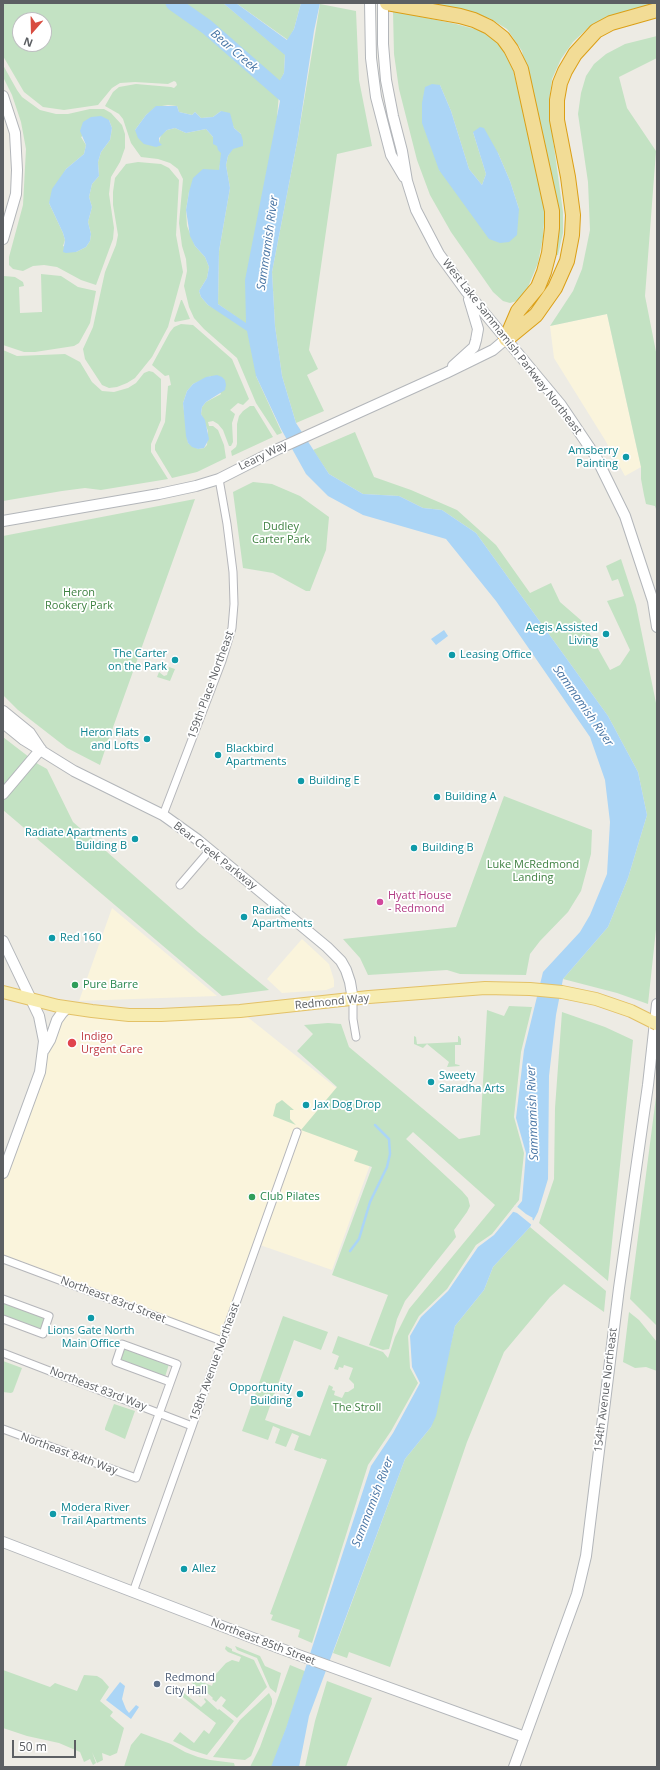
<!DOCTYPE html>
<style>
body{margin:0}
#map{position:relative;width:660px;height:1770px;overflow:hidden;background:#edebe4;font-family:"Open Sans",sans-serif}
canvas{display:block}
.frame{position:absolute;inset:0;border:4px solid #5c5f63;pointer-events:none}
.north{position:absolute;left:12px;top:12px;width:40px;height:40px;box-sizing:border-box;background:#fff;border:1px solid #bebfc1;border-radius:50%;rotate:200deg;font-size:11px;font-weight:700;line-height:16px;text-align:center;color:#5c5f63}
.north::after{content:'';display:block;margin:auto;width:14px;height:18px;background:#d84c40;clip-path:polygon(50% 0,100% 100%,50% 72%,0 100%)}
.scale{position:absolute;left:12px;top:1740px;width:64px;height:18px;box-sizing:border-box;border:2px solid #5c5f63;border-top:0;padding-left:5px;font-size:12px;line-height:14px;white-space:nowrap;color:#5c5f63;-webkit-text-stroke:3px #fff;paint-order:stroke}
</style>
<div id="map">
<canvas width="660" height="1770"></canvas>
<div class="frame"></div>
<div class="north">N</div>
<div class="scale">50 m</div>
</div>
<script>
const g = document.querySelector('canvas').getContext('2d');
g.lineJoin = 'round';
function fill(path, color) {
  g.fillStyle = color;
  g.fill(path, 'evenodd');
}
function poly(rows) {
  const path = new Path2D();
  for (const r of rows) {
    path.moveTo(r[0], r[1]);
    for (let i = 2; i < r.length; i += 2) path.lineTo(r[i], r[i + 1]);
  }
  return path;
}
function stroke(path, color, width, dash) {
  g.strokeStyle = color;
  g.lineWidth = width;
  g.lineCap = dash ? 'butt' : 'round';
  g.setLineDash(dash || []);
  g.stroke(path);
}
function write(font, color, halo, rows, align = 'center') {
  g.font = font + ' "Open Sans",sans-serif';
  g.lineWidth = 3.5;
  g.setLineDash([]);
  g.textBaseline = 'middle';
  g.strokeStyle = halo;
  g.fillStyle = color;
  for (const [text, x, y, turn = 0] of rows) {
    g.save();
    g.translate(x, y);
    g.rotate((+turn || 0) * Math.PI / 180);
    g.textAlign = isNaN(turn) ? turn : align;
    if (halo) g.strokeText(text, 0, 0);
    g.fillText(text, 0, 0);
    g.restore();
  }
}
fill(poly([
 [607,314,641,467,625,476,605,440,554,358,550,326],
 [112,908,217,996,79,1001],
 [302,939,329,964,334,980,334,987,326,990,282,993,267,979],
 [92,1011,240,1011,384,1126,332,1270,257,1244,222,1341,3,1259,3,1173,62,1013]
]), '#faf4dc');
fill(poly([
 [3,3,223,3,285,54,284,73,280,81,256,376,282,433,277,435,256,403,237,358,204,329,194,318,189,307,184,286,187,271,186,259,182,246,179,223,183,179,178,169,170,163,158,159,141,157,131,143,123,119,119,114,105,106,113,92,119,87,136,84,171,87,174,88,177,85,176,82,174,81,168,84,135,82,120,83,112,88,98,105,64,110,43,107,24,92,3,56],
 [20,20,44,20,44,44,20,44],
 [168,105,177,106,179,112,192,115,195,112,201,118,213,117,221,111,231,121,234,128,241,134,228,156,226,165,230,188,219,251,218,304,246,324,208,305,201,297,199,291,207,278,209,267,205,257,195,246,187,226,186,210,189,192,219,170,222,153,213,137,206,129,186,133,175,128,167,130,161,135,159,142,135,130,146,115,156,107],
 [236,3,301,3,294,29,288,40],
 [414,3,657,3,657,5,609,17,590,26,573,42,561,59,552,79,549,102,551,125,563,212,563,233,558,255,556,255,558,224,522,51,507,29,489,18],
 [320,4,356,11,359,80,372,146,337,154,309,350,318,369,307,375,324,411,296,423,282,376,275,326,272,272,298,137],
 [393,11,456,24,486,32,502,47,513,69,545,207,543,237,538,263,528,287,517,301,510,303,503,301,493,292,451,232,430,195,417,160,399,89,394,54],
 [440,85,451,111,469,169,482,185,486,174,473,132,498,153,510,181,519,209,439,170],
 [657,36,657,58,619,77,627,108,656,151,645,296,657,357,657,512,655,506,646,504,644,495,641,479,641,467,607,314,550,326,573,291,582,269,590,230,588,182,578,114,581,93,586,76,594,64,606,54,625,44],
 [3,65,17,90,22,97,40,110,56,114,68,114,90,109,104,109,111,113,122,125,125,134,125,148,120,162,111,177,109,194,114,228,113,239,96,285,81,280,57,267,44,265,33,266,23,271,13,269,9,265,9,257,23,205,26,149,21,122,12,95,3,77],
 [109,120,112,128,110,140,101,152,98,162,99,176,92,184,89,197,92,207,88,222,91,234,90,241,86,247,76,252,63,246,65,240,63,233,49,203,66,169,84,154,86,145,81,137],
 [138,162,161,164,169,168,179,180,176,235,183,272,168,327,152,357,135,378,127,383,117,387,109,388,102,385,85,359,83,349,93,327,105,272,116,245,118,235,113,205,113,192,115,178,126,164],
 [41,274,61,276,78,287,96,291,90,323,79,343,74,346,35,352,24,352,3,345,4,276,15,277,23,282,24,286,19,287,20,313,42,312],
 [181,300,182,300,190,319,175,322,174,321],
 [181,324,193,325,232,359,249,399,243,405,238,403,230,410,235,414,232,423,233,442,231,446,229,446,223,430,218,424,213,421,208,422,209,426,213,426,218,430,224,445,226,458,197,472,172,478,155,450,155,445,165,422,168,386,171,385,169,375,165,376,152,365,170,332,174,327],
 [211,376,221,394,206,402,202,407,201,414,208,431,207,445,204,448,198,449,188,443,183,403,187,391,193,384],
 [3,350,17,356,65,354,80,362,92,382,102,391,114,392,128,388,136,383,144,373,149,371,153,372,161,379,161,420,151,444,151,452,168,479,101,490,85,488,62,491,3,501],
 [250,406,254,406,273,437,232,456,231,451,236,447,237,444,237,424,239,416,243,411],
 [355,432,374,477,411,490,457,510,496,545,530,593,551,583,560,602,583,622,610,670,620,665,630,650,607,601,624,596,618,579,612,581,606,566,621,559,636,605,657,708,657,920,648,1004,617,993,563,979,608,927,628,878,647,815,638,772,608,716,476,533,442,510,423,508,399,496,363,494,329,474,313,450],
 [253,482,272,484,300,496,329,517,326,550,310,591,306,591,273,573,243,568,233,492],
 [195,499,107,744,100,765,67,748,18,710,3,695,3,536],
 [169,667,175,669,170,681,157,677,159,672,164,676,167,675],
 [3,737,38,764,47,769,73,822,198,932,269,990,222,996,3,810],
 [504,796,592,830,591,854,581,891,568,912,540,941,530,954,526,975,460,974,447,970,368,975,360,958,343,939,456,927],
 [509,1006,532,1007,521,1052,514,1117,524,1153,519,1200,492,1234,476,1245,447,1289,419,1316,408,1336,410,1368,418,1383,391,1431,368,1465,312,1643,298,1637,300,1630,271,1620,273,1615,270,1614,327,1460,321,1458,321,1459,294,1450,299,1436,292,1433,286,1447,275,1443,280,1429,273,1426,268,1440,242,1431,283,1316,328,1332,321,1350,294,1340,265,1420,310,1436,329,1385,333,1387,332,1390,335,1391,334,1395,342,1398,345,1392,348,1392,354,1388,354,1384,349,1379,353,1368,344,1365,343,1368,339,1367,338,1370,334,1369,339,1356,332,1353,338,1336,383,1352,388,1358,395,1337,409,1309,495,1205,413,1132,406,1139,462,1191,468,1198,470,1206,467,1212,454,1230,456,1237,405,1301,397,1319,389,1349,383,1350,369,1345,388,1295,332,1275,372,1167,354,1161,358,1151,301,1130,337,1087,297,1051,313,1034,304,1025,328,1023,341,1024,349,1047,459,1139,480,1135,487,1010,504,1016],
 [562,1012,605,1027,633,1040,608,1281,539,1223,554,1179,555,1108],
 [414,1036,416,1037,417,1044,458,1042,458,1036,459,1036,461,1039,461,1045,455,1045,455,1064,459,1065,460,1066,447,1067,449,1062,427,1044,423,1048,414,1044],
 [657,1089,657,1326,630,1299],
 [282,1100,294,1110,290,1110,290,1119,296,1125,273,1116,276,1104],
 [530,1227,606,1291,604,1312,564,1284,550,1297,504,1352,467,1442,390,1667,349,1652,347,1658,333,1653,405,1459,431,1427,455,1326,484,1290,493,1267],
 [3,1302,43,1317,45,1320,42,1329,38,1330,3,1317],
 [629,1312,639,1320,657,1342,657,1371,646,1367,635,1368,623,1362],
 [127,1348,169,1364,165,1377,122,1361,120,1359,123,1349],
 [3,1361,22,1368,13,1392,11,1393,3,1392],
 [114,1404,135,1411,125,1439,105,1430,105,1428],
 [226,1646,232,1649,232,1651,254,1660,267,1687,237,1718,222,1706,226,1700,221,1696,216,1702,212,1699,213,1698,204,1690,200,1697,195,1692,198,1688,192,1683,195,1679,212,1686,216,1674,226,1663,232,1660,239,1662,241,1657,228,1652,225,1649],
 [235,1646,260,1656,265,1666,281,1673,276,1693,270,1688,257,1658,237,1650],
 [290,1665,307,1672,272,1767,250,1767,260,1747],
 [3,1670,50,1687,55,1683,77,1691,84,1675,97,1676,102,1679,109,1687,100,1701,113,1712,110,1716,124,1728,117,1753,110,1756,102,1753,103,1760,97,1763,92,1752,96,1763,93,1765,90,1759,84,1762,80,1752,59,1743,27,1736,3,1728],
 [327,1681,372,1698,346,1767,305,1767,315,1721],
 [175,1691,182,1695,184,1693,201,1707,206,1702,204,1699,205,1698,218,1710,219,1709,234,1721,207,1755,191,1750,173,1741,180,1732,194,1743,204,1730,209,1734,216,1723],
 [269,1693,272,1699,272,1704,251,1756,245,1760,213,1757,240,1720],
 [141,1733,171,1744,185,1752,198,1757,210,1760,234,1763,235,1767,124,1767,131,1745]
]), '#c3e2c3');
fill(poly([
 [223,3,236,3,287,40,294,29,301,3,320,3,314,31,298,137,272,272,275,326,282,376,296,423,329,474,363,494,399,496,423,508,442,510,476,533,608,716,638,772,647,815,628,878,608,927,563,979,556,1015,549,1076,548,1179,538,1212,530,1227,493,1267,484,1290,455,1326,436,1416,431,1427,405,1459,309,1716,299,1767,271,1767,286,1728,371,1466,393,1433,420,1383,412,1367,410,1336,421,1317,448,1291,478,1247,494,1235,522,1201,526,1153,516,1118,524,1050,543,972,580,932,590,915,607,874,610,822,605,780,590,737,496,601,446,539,363,515,328,496,306,474,281,429,256,376,247,331,208,305,201,297,199,291,207,278,209,267,205,257,195,246,190,236,186,210,189,192,193,178,203,169,219,170,221,153,218,150,217,146,213,144,213,137,206,129,186,133,175,128,167,130,159,138,159,142,162,145,156,147,144,144,138,138,135,130,146,115,156,106,177,106,179,112,192,115,195,112,201,118,213,117,221,111,230,113,234,128,241,134,243,141,243,146,233,149,228,156,226,165,230,188,219,251,218,304,246,323,245,280,280,101,280,80,284,73,285,55],
 [432,84,440,85,451,111,469,169,482,185,486,174,473,132,480,127,484,128,498,153,510,181,519,209,517,235,509,242,500,243,489,239,439,170,422,123,422,103,425,87],
 [101,116,109,120,112,128,110,140,101,152,98,162,99,176,92,184,89,197,92,207,88,222,91,234,90,241,86,247,76,252,66,253,63,252,65,240,63,233,49,203,52,189,66,169,84,154,86,145,80,131,83,122,91,117],
 [217,375,222,377,225,380,226,385,225,390,206,402,202,407,201,414,205,420,209,439,204,448,198,449,192,447,188,443,186,436,183,403,187,391,193,384,206,377],
 [444,630,448,636,436,645,431,639],
 [120,1682,125,1686,122,1699,126,1709,129,1713,136,1705,139,1707,131,1719,106,1700]
]), '#abd5f6');
fill(poly([
 [515,1205,526,1214,533,1218,532,1219,535,1222,533,1226,517,1213,511,1211]
]), '#edebe4');
stroke(poly([
 [350,1251,359,1239,370,1202,387,1167,390,1154,389,1139,375,1125]
]), '#abd5f6', 2.5);
stroke(poly([
 [173,3,207,27,293,102]
]), '#abd5f6', 15);
const street = poly([
 [163,815,222,661,232,628,234,604,233,572,227,524,219,479],
 [180,885,210,850],
 [353,1000,353,1019,356,1037],
 [3,1259,222,1341],
 [3,1299,49,1316,43,1334,3,1319],
 [3,1353,192,1426],
 [3,1429,136,1478,177,1364,122,1344,116,1362,170,1382],
 [133,1592,297,1132]
]);
const secondary = poly([
 [370,3,371,58,376,97,391,155,404,177],
 [383,3,383,44,386,80,393,116,402,151,407,181,416,210,439,254,466,291,561,405,596,457,625,516,653,601,657,627],
 [3,96,15,133,17,170,16,194,3,239],
 [453,366,474,347,476,340,478,329,469,299],
 [3,521,159,494,196,486,219,479,278,449,446,373,493,350,506,339],
 [3,711,30,733,40,748],
 [3,723,24,740,74,771,163,815,198,840,327,947,341,961,346,970,350,982,353,1000],
 [3,794,41,749],
 [3,941,39,1016,44,1041,40,1072,3,1173],
 [44,1050,50,1040,57,1020,62,1013,67,1008],
 [3,1542,279,1648,525,1737],
 [514,1767,577,1594,586,1556,619,1288,648,1085,657,1004]
]);
const primary = poly([
 [3,992,58,1006,92,1011,129,1015,161,1015,240,1011,369,997,485,988,530,989,562,992,596,999,631,1011,653,1022]
]);
const highway = poly([
 [387,3,460,16,474,20,489,27,503,38,511,49,521,69,552,211,552,228,549,253,544,272,538,287,518,311,506,339],
 [508,338,536,315,555,288,567,261,572,235,573,215,568,177,557,120,557,100,560,83,565,71,575,54,596,31,611,23,657,10]
]);
stroke(street, '#b5b6ba', 9);
stroke(secondary, '#b3b6ba', 12);
stroke(primary, '#e3c167', 14);
stroke(highway, '#db9f16', 16);
stroke(street, '#fff', 7);
stroke(secondary, '#fff', 10);
stroke(primary, '#f7ecb0', 12);
stroke(highway, '#f2dc96', 14);
const primaryBridge = poly([
 [653,1022,657,1024]
]);
stroke(primaryBridge, '#e3c167', 14, []);
stroke(primaryBridge, '#f7ecb0', 12);
for (const [x, y, r, color] of [
 [626,457,4,"#0f9aa8"],
 [606,634,4,"#0f9aa8"],
 [452,655,4,"#0f9aa8"],
 [175,660,4,"#0f9aa8"],
 [147,739,4,"#0f9aa8"],
 [218,755,4,"#0f9aa8"],
 [301,781,4,"#0f9aa8"],
 [437,797,4,"#0f9aa8"],
 [135,839,4,"#0f9aa8"],
 [414,848,4,"#0f9aa8"],
 [380,902,4,"#d1479c"],
 [244,917,4,"#0f9aa8"],
 [52,938,4,"#0f9aa8"],
 [75,985,4,"#2e9e5b"],
 [72,1043,5,"#e0444e"],
 [431,1082,4,"#0f9aa8"],
 [306,1105,4,"#0f9aa8"],
 [252,1197,4,"#2e9e5b"],
 [91,1318,4,"#0f9aa8"],
 [300,1394,4,"#0f9aa8"],
 [53,1514,4,"#0f9aa8"],
 [184,1569,4,"#0f9aa8"],
 [157,1684,4,"#5c6f8a"]
]) {
  const dot = new Path2D();
  dot.arc(x, y, r, 0, 2 * Math.PI);
  g.fillStyle = color;
  g.fill(dot);
  stroke(dot, '#fff', 1.5);
}
write('11px', '#5c5f63', '#fff', [
 ["West Lake Sammamish Parkway Northeast",512,347,52],
 ["Leary Way",263,456,-26],
 ["159th Place Northeast",211,685,-70],
 ["Bear Creek Parkway",215,856,38],
 ["Redmond Way",332,1002,-6],
 ["Northeast 83rd Street",113,1300,21],
 ["158th Avenue Northeast",215,1362,-70],
 ["Northeast 83rd Way",98,1389,21],
 ["154th Avenue Northeast",606,1390,-83],
 ["Northeast 84th Way",69,1454,20],
 ["Northeast 85th Street",263,1642,21]
]);
write('11px', '#0d838f', '#fff', [
 ["Amsberry",618,451,"right"],
 ["Painting",618,464,"right"],
 ["Aegis Assisted",598,628,"right"],
 ["Living",598,641,"right"],
 ["The Carter",167,654,"right"],
 ["on the Park",167,667,"right"],
 ["Leasing Office",460,655],
 ["Heron Flats",139,733,"right"],
 ["and Lofts",139,746,"right"],
 ["Blackbird",226,749],
 ["Apartments",226,762],
 ["Building E",309,781],
 ["Building A",445,797],
 ["Radiate Apartments",127,833,"right"],
 ["Building B",127,846,"right"],
 ["Building B",422,848],
 ["Radiate",252,911],
 ["Apartments",252,924],
 ["Red 160",60,938],
 ["Sweety",439,1076],
 ["Saradha Arts",439,1089],
 ["Jax Dog Drop",314,1105],
 ["Lions Gate North",91,1331,"center"],
 ["Main Office",91,1344,"center"],
 ["Opportunity",292,1388,"right"],
 ["Building",292,1401,"right"],
 ["Modera River",61,1508],
 ["Trail Apartments",61,1521],
 ["Allez",192,1569]
], 'left');
write('11px', '#3e8141', '#fff', [
 ["Dudley",281,527],
 ["Carter Park",281,540],
 ["Heron",79,593],
 ["Rookery Park",79,606],
 ["Luke McRedmond",533,865],
 ["Landing",533,878],
 ["The Stroll",357,1408]
]);
write('11px', '#b23c85', '#fff', [
 ["Hyatt House",388,896],
 ["- Redmond",388,909]
], 'left');
write('11px', '#27864d', '#fff', [
 ["Pure Barre",83,985],
 ["Club Pilates",260,1197]
], 'left');
write('11px', '#be3a42', '#fff', [
 ["Indigo",81,1037],
 ["Urgent Care",81,1050]
], 'left');
write('11px', '#4e5e75', '#fff', [
 ["Redmond",165,1678],
 ["City Hall",165,1691]
], 'left');
write('italic 12px', '#4a77a6', '#fff', [
 ["Bear Creek",234,51,41],
 ["Sammamish River",268,243,-82],
 ["Sammamish River",583,706,55],
 ["Sammamish River",533,1113,-92],
 ["Sammamish River",373,1502,-69]
]);
</script>
